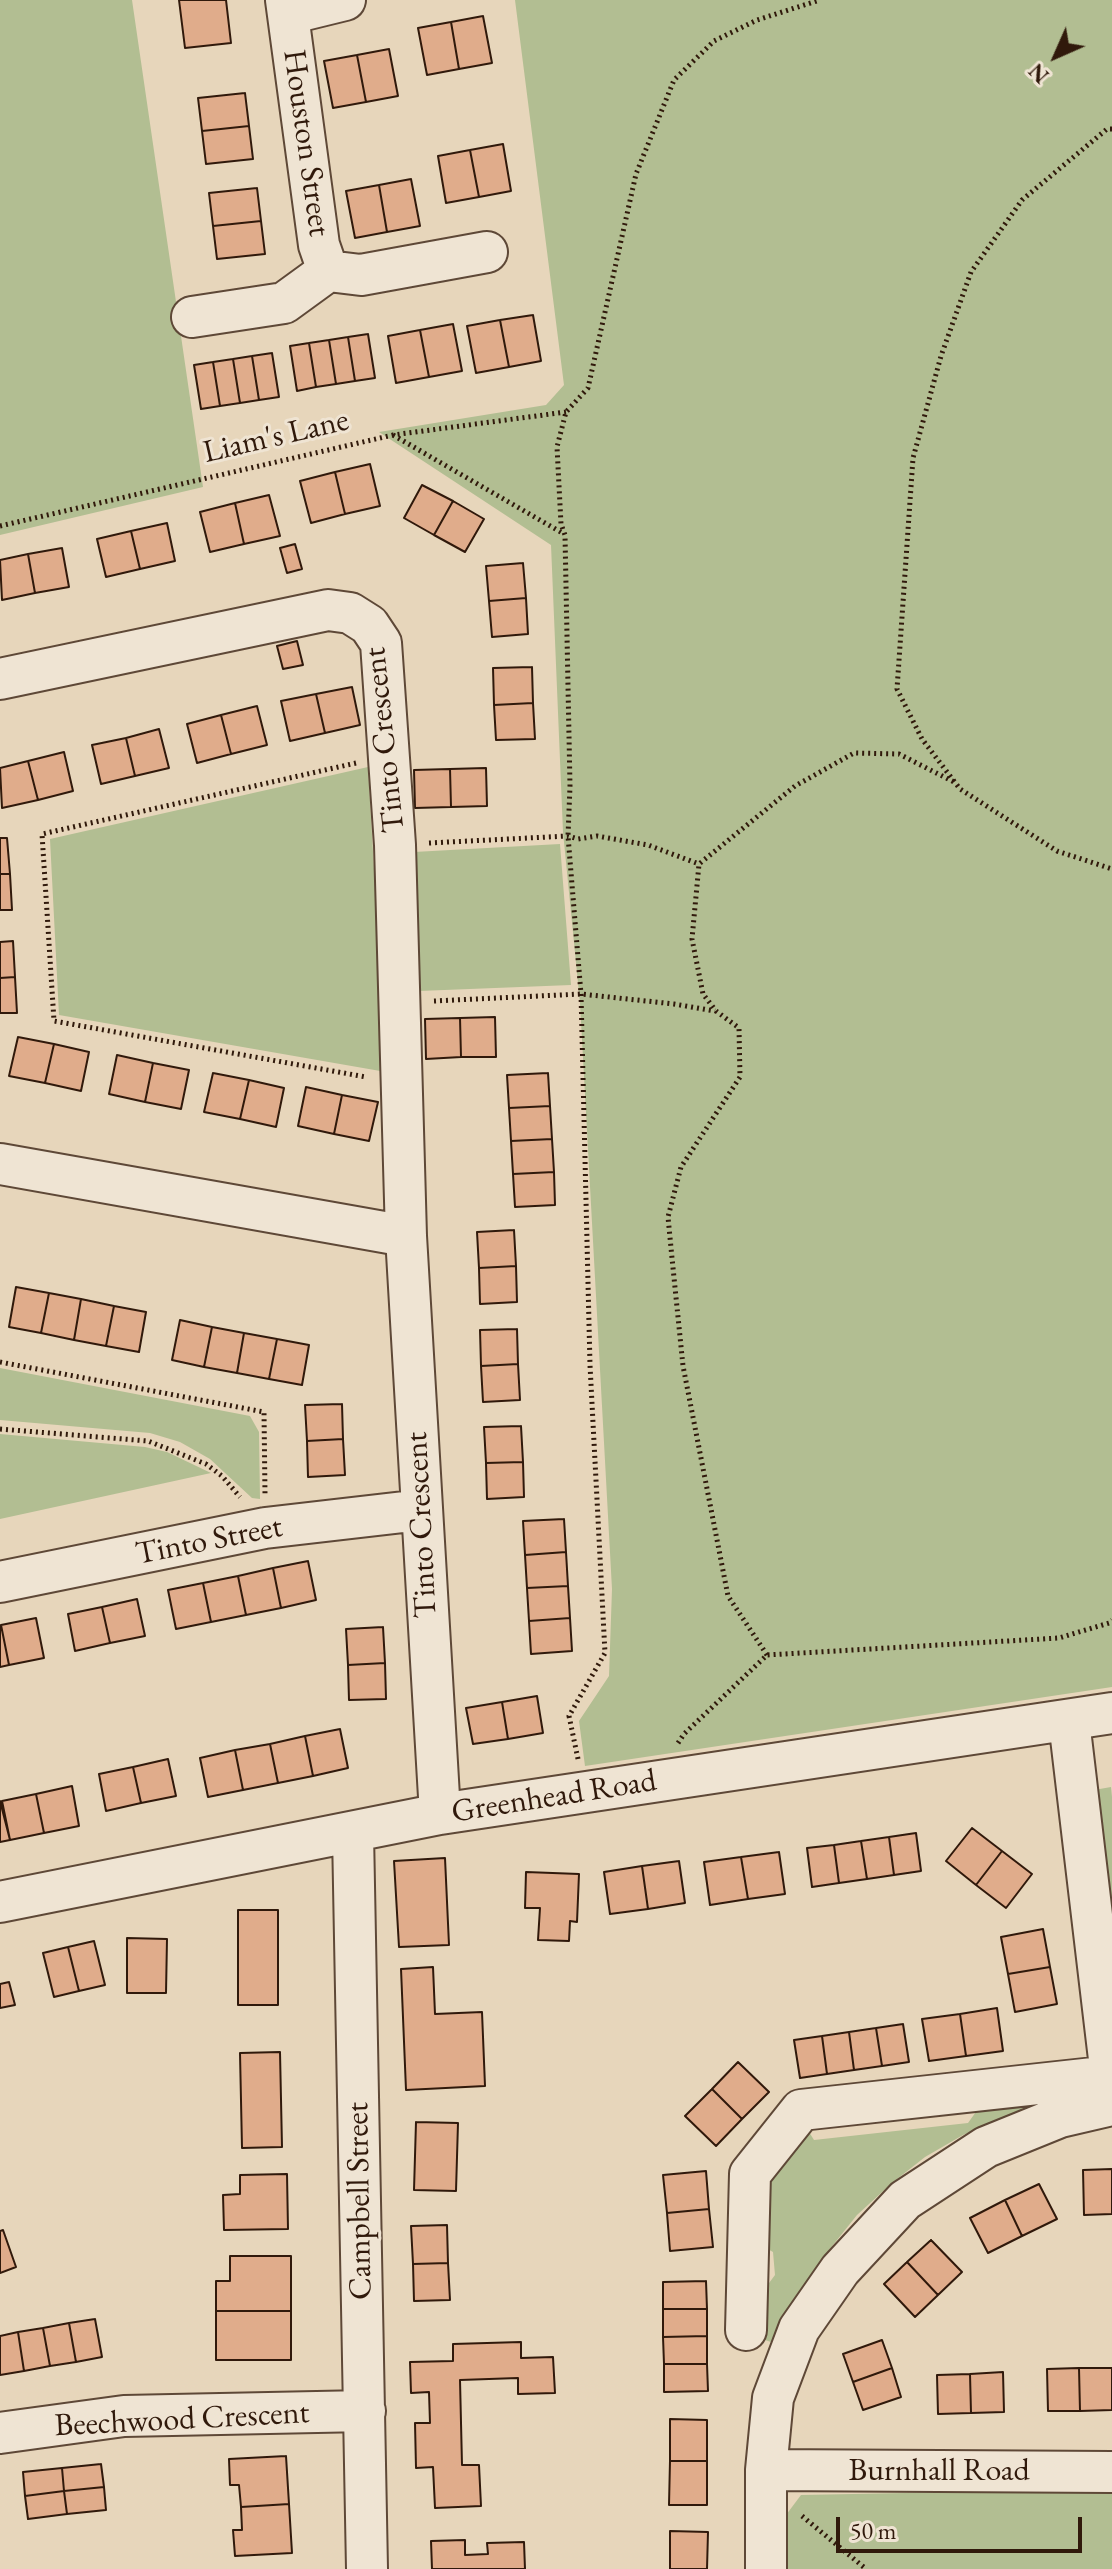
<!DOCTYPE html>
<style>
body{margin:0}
#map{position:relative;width:1112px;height:2569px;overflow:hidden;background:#e7d6bb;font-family:"EB Garamond",serif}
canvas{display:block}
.north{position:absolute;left:1016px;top:16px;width:80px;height:80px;-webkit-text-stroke:6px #efe4d3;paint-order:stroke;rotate:225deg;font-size:22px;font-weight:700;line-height:32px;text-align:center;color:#30190b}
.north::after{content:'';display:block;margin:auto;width:28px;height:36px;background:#30190b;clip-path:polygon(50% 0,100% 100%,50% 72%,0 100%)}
.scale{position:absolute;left:836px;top:2517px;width:246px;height:36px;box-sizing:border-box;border:4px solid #30190b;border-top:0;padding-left:10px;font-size:24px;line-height:28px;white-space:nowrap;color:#30190b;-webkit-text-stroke:6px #efe4d3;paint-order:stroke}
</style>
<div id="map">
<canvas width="1112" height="2569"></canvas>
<div class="north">N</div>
<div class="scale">50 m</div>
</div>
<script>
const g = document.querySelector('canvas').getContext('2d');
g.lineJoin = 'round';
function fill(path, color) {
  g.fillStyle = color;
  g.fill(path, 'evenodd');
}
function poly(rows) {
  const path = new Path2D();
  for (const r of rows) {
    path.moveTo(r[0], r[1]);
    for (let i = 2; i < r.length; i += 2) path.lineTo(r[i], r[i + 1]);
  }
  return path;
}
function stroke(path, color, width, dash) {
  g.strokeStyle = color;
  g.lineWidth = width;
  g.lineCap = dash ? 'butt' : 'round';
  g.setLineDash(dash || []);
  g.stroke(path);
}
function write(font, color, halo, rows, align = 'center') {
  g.font = font + ' "EB Garamond",serif';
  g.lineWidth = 6;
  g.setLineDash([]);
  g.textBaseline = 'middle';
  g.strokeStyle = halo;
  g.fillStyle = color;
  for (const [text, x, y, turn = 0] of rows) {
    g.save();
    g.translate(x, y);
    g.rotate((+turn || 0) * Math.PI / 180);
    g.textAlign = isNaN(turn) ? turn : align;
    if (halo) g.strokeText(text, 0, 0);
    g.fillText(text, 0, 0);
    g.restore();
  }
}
fill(poly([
 [0,0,132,0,203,487,0,535],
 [515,0,1112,0,1112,1687,585,1766,579,1721,609,1676,612,1589,580,1003,563,832,551,545,379,432,546,405,564,385],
 [368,767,386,1072,59,1015,50,839],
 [560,844,571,985,419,991,414,852],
 [0,1368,250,1416,259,1432,260,1499,252,1498,210,1459,180,1442,150,1433,0,1420],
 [0,1434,145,1447,167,1452,211,1473,0,1519],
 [1111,1787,1112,1797,1112,1937,1094,1790],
 [1021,2102,1025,2108,963,2135,925,2157,892,2183,857,2215,825,2255,771,2342,759,2338,766,2287,775,2275,773,2252,759,2244,759,2176,792,2138,809,2132,814,2140,968,2123,978,2109],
 [1112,2489,1112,2569,785,2569,786,2515,801,2495]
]), '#b2be92');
const building = poly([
 [179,0,226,0,231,43,185,48,179,0],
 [483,16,492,63,459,69,451,22,483,16],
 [451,22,459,69,427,75,418,28,451,22],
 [389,49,398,96,366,102,357,55,389,49],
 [357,55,366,102,333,108,324,61,357,55],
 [245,93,249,126,202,131,198,98,245,93],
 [249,126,253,159,206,164,202,131,249,126],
 [503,144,511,191,479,197,470,150,503,144],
 [470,150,479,197,446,203,438,156,470,150],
 [411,179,420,226,387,232,379,185,411,179],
 [379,185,387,232,355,238,346,191,379,185],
 [257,188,261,221,213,226,209,193,257,188],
 [261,221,265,254,217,259,213,226,261,221],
 [533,315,541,361,509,367,500,320,533,315],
 [500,320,509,367,476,373,467,326,500,320],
 [453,324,462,371,429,377,420,330,453,324],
 [420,330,429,377,396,383,388,336,420,330],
 [368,334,375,378,355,381,348,337,368,334],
 [348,337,355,381,336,384,329,340,348,337],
 [329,340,336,384,316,387,309,343,329,340],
 [309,343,316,387,297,391,290,346,309,343],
 [272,353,279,397,259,400,252,356,272,353],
 [252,356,259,400,240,403,233,359,252,356],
 [233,359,240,403,220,406,213,362,233,359],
 [213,362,220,406,201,409,194,365,213,362],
 [370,464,380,506,345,514,335,472,370,464],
 [335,472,345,514,311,523,300,481,335,472],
 [422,485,453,501,434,535,404,518,422,485],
 [269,495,280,536,244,544,235,503,269,495],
 [453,501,484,519,465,552,434,535,453,501],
 [235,503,244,544,210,552,200,512,235,503],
 [167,523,175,561,140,569,131,531,167,523],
 [131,531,140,569,106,577,97,539,131,531],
 [295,544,302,569,287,573,280,548,295,544],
 [62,548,69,587,35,593,28,554,62,548],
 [28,554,35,593,2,600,0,560,28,554],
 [523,563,526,598,489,601,486,566,523,563],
 [526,598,528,634,492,637,489,601,526,598],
 [297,641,303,665,283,669,277,646,297,641],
 [532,667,533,703,494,705,493,668,532,667],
 [352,687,360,725,325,733,316,694,352,687],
 [316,694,325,733,290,741,281,701,316,694],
 [533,703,535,739,496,740,494,705,533,703],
 [257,706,267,745,231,754,221,715,257,706],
 [221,715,231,754,197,763,187,724,221,715],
 [159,729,169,768,135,776,126,738,159,729],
 [126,738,135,776,101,784,92,745,126,738],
 [64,752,73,791,38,800,28,761,64,752],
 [28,761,38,800,2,808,0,768,28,761],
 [486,768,487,806,451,807,450,769,486,768],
 [450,769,451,807,415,808,414,770,450,769],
 [0,838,7,838,10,874,0,874,0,838],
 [0,874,10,874,12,910,0,910,0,874],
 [13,941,15,977,0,978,0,942,13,941],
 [15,977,17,1013,0,1013,0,978,15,977],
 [495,1017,496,1057,461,1057,460,1018,495,1017],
 [460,1018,461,1057,426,1059,425,1019,460,1018],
 [18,1037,54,1044,45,1083,9,1076,18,1037],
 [54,1044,89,1052,81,1091,45,1083,54,1044],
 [117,1055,153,1063,145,1102,109,1094,117,1055],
 [153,1063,189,1070,181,1109,145,1102,153,1063],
 [213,1073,249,1080,240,1119,204,1112,213,1073],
 [548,1073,550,1106,509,1108,507,1075,548,1073],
 [249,1080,284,1088,276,1127,240,1119,249,1080],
 [306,1087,342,1095,334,1134,298,1126,306,1087],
 [342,1095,378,1102,369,1141,334,1134,342,1095],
 [550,1106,552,1139,511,1141,509,1108,550,1106],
 [552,1139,554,1172,513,1174,511,1141,552,1139],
 [554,1172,555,1205,515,1207,513,1174,554,1172],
 [514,1230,516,1266,479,1268,477,1232,514,1230],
 [516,1266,517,1302,480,1304,479,1268,516,1266],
 [16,1287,49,1293,41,1333,9,1327,16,1287],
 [49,1293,81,1299,74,1340,41,1333,49,1293],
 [81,1299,114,1306,106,1346,74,1340,81,1299],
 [114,1306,146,1312,139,1352,106,1346,114,1306],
 [180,1320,212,1327,204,1367,172,1360,180,1320],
 [212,1327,244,1333,237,1373,204,1367,212,1327],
 [517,1329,518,1364,481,1366,480,1330,517,1329],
 [244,1333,277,1339,269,1379,237,1373,244,1333],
 [277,1339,309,1345,302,1385,269,1379,277,1339],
 [518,1364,520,1400,483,1402,481,1366,518,1364],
 [342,1404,343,1439,307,1441,305,1405,342,1404],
 [521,1426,523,1462,486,1463,484,1427,521,1426],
 [343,1439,345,1475,308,1477,307,1441,343,1439],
 [523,1462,524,1497,487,1499,486,1463,523,1462],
 [564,1519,566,1552,525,1555,523,1521,564,1519],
 [566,1552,568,1586,527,1588,525,1555,566,1552],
 [308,1561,316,1600,281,1608,273,1568,308,1561],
 [273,1568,281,1608,246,1615,238,1576,273,1568],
 [238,1576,246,1615,211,1622,203,1583,238,1576],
 [203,1583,211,1622,176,1629,168,1590,203,1583],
 [568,1586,570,1618,529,1621,527,1588,568,1586],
 [137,1599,145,1636,110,1643,102,1607,137,1599],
 [102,1607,110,1643,75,1651,68,1614,102,1607],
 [36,1618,44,1658,9,1665,1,1625,36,1618],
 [570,1618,572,1651,531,1654,529,1621,570,1618],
 [1,1625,9,1665,0,1667,0,1626,1,1625],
 [383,1627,385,1663,348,1665,346,1629,383,1627],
 [385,1663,386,1699,349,1700,348,1665,385,1663],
 [537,1696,543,1733,508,1739,502,1702,537,1696],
 [502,1702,508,1739,473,1744,466,1708,502,1702],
 [340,1729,348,1768,313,1776,305,1736,340,1729],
 [305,1736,313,1776,278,1783,270,1744,305,1736],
 [270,1744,278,1783,243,1790,235,1750,270,1744],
 [235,1750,243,1790,208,1797,200,1758,235,1750],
 [168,1759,176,1796,141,1803,133,1767,168,1759],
 [133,1767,141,1803,106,1811,99,1774,133,1767],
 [72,1786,79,1826,44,1833,36,1794,72,1786],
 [36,1794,44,1833,10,1840,2,1801,36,1794],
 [0,1801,10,1840,0,1842,0,1801],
 [972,1828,1002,1851,976,1885,946,1861,972,1828],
 [916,1833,921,1871,894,1875,889,1837,916,1833],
 [889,1837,894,1875,867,1879,861,1841,889,1837],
 [861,1841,867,1879,839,1883,834,1845,861,1841],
 [834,1845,839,1883,812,1887,807,1848,834,1845],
 [1002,1851,1032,1874,1006,1908,976,1885,1002,1851],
 [779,1852,785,1894,748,1899,741,1857,779,1852],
 [741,1857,748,1899,710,1905,704,1862,741,1857],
 [445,1858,449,1945,399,1947,394,1861,445,1858],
 [679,1861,685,1903,648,1909,642,1866,679,1861],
 [642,1866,648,1909,610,1914,604,1872,642,1866],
 [526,1872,579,1874,577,1922,570,1921,569,1941,538,1940,540,1908,525,1908,526,1872],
 [238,1910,278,1910,278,2005,238,2005,238,1910],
 [1043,1929,1050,1967,1008,1974,1001,1937,1043,1929],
 [127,1938,167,1939,166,1993,127,1993,127,1938],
 [94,1941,105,1985,79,1991,68,1947,94,1941],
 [68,1947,79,1991,54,1997,43,1953,68,1947],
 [433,1967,435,2014,482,2012,485,2086,406,2090,401,1969,433,1967],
 [1050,1967,1057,2004,1015,2012,1008,1974,1050,1967],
 [9,1982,15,2005,0,2008,0,1984,9,1982],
 [997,2008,1003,2051,966,2056,960,2014,997,2008],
 [960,2014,966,2056,929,2061,922,2019,960,2014],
 [903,2024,909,2062,882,2066,876,2028,903,2024],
 [876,2028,882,2066,854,2070,849,2032,876,2028],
 [849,2032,854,2070,827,2074,822,2036,849,2032],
 [822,2036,827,2074,800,2078,794,2040,822,2036],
 [280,2052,282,2147,242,2148,240,2053,280,2052],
 [738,2062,769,2092,742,2119,712,2089,738,2062],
 [712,2089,742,2119,716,2146,685,2116,712,2089],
 [416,2122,458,2123,456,2191,414,2190,416,2122],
 [1112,2169,1112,2214,1084,2215,1083,2170,1112,2169],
 [706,2171,709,2209,667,2213,663,2175,706,2171],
 [287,2174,288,2229,224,2230,223,2195,240,2194,240,2175,287,2174],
 [1039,2184,1057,2219,1022,2236,1005,2200,1039,2184],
 [1005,2200,1022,2236,988,2253,970,2218,1005,2200],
 [709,2209,713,2247,670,2251,667,2213,709,2209],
 [447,2225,448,2263,413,2264,411,2226,447,2225],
 [3,2230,16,2267,0,2273,0,2231,3,2230],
 [931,2240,962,2272,938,2295,907,2262,931,2240],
 [230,2256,291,2256,291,2311,216,2311,216,2281,230,2281,230,2256],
 [907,2262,938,2295,915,2317,884,2284,907,2262],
 [448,2263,450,2300,414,2301,413,2264,448,2263],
 [706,2281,707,2309,663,2309,663,2282,706,2281],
 [663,2309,707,2309,707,2336,663,2337,663,2309],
 [216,2311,291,2311,291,2360,216,2360,216,2311],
 [95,2319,102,2357,76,2362,69,2323,95,2319],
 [69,2323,76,2362,50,2366,43,2328,69,2323],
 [43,2328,50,2366,24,2371,18,2332,43,2328],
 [18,2332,24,2371,0,2375,0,2336,18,2332],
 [707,2336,707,2364,664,2364,663,2337,707,2336],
 [882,2340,892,2368,853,2382,843,2354,882,2340],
 [521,2342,521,2358,553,2357,555,2393,518,2394,518,2378,460,2380,462,2465,479,2465,481,2506,435,2508,433,2467,416,2468,415,2423,430,2423,429,2392,411,2393,410,2362,453,2361,453,2344,521,2342],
 [664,2364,707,2364,708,2391,664,2392,664,2364],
 [892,2368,901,2397,863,2410,853,2382,892,2368],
 [1079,2368,1080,2411,1048,2411,1047,2369,1079,2368],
 [1079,2368,1112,2368,1112,2410,1080,2411,1079,2368],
 [1003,2372,1004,2412,971,2413,970,2374,1003,2372],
 [970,2374,971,2413,938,2414,937,2375,970,2374],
 [670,2419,707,2420,707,2461,670,2461,670,2419],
 [286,2456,289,2504,241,2507,239,2485,230,2485,229,2459,286,2456],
 [670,2461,707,2461,707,2505,669,2505,670,2461],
 [101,2464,104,2487,64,2491,62,2468,101,2464],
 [62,2468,64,2491,25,2496,23,2472,62,2468],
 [104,2487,106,2510,67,2514,64,2491,104,2487],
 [64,2491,67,2514,28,2519,25,2496,64,2491],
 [289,2504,292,2553,235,2556,233,2530,242,2530,241,2507,289,2504],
 [670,2531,708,2532,707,2569,670,2569,670,2531],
 [465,2540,465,2555,488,2554,487,2543,524,2542,525,2569,432,2569,431,2541,465,2540]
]);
fill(building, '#e0ac8b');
stroke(building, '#30190b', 2);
const minor = poly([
 [286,0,319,245,328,271],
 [288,14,345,0],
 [192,317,284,303,328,271,361,275,487,252],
 [0,679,328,610,350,613,369,625,381,643,395,845,406,1236,440,1814],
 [0,1164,406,1236],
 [0,1582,265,1528,421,1510],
 [1069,1721,1111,2076,1111,2101],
 [353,1833,367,2569],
 [0,1902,440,1814,1112,1713],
 [746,2330,750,2174,801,2110,1112,2076],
 [0,2433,124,2416,365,2411],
 [766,2470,1112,2472],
 [766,2569,766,2470,773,2398,799,2329,840,2270,905,2200,986,2147,1060,2117,1112,2105]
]);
stroke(minor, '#5e4837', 44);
stroke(poly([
 [1112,129,1107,129,1022,200,971,272,941,356,913,458,897,689,922,739,960,789,1057,851,1112,869],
 [393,435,564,534],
 [0,526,393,435,566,412],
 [356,763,42,834,54,1021,366,1077],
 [429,843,568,836,578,839,597,836,648,845,699,864],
 [434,1001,581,994,674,1004,715,1011],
 [0,1362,264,1412,265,1494],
 [0,1429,148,1441,206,1464,222,1476,240,1497],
 [767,1655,728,1596,683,1366,672,1258,668,1217,681,1167,740,1077,739,1028,716,1011,703,994,692,939,699,864,795,786,854,753,899,754,954,782],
 [678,1743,684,1734,767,1655,1059,1638,1109,1623,1112,1620],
 [578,1759,569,1716,605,1653,590,1365,581,994,568,836,570,786,565,535,561,524,557,447,566,412,588,388,636,174,674,80,714,41,757,20,820,0],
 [802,2516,866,2569]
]), '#30190b', 5, [2, 4]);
stroke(minor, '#efe4d3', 40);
write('32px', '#30190b', '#efe4d3', [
 ["Houston Street",306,143,82],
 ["Liam's Lane",276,437,-13],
 ["Tinto Crescent",385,740,-96],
 ["Tinto Crescent",422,1525,-93],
 ["Tinto Street",209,1541,-11],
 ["Greenhead Road",554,1797,-9],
 ["Campbell Street",360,2201,-91],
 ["Beechwood Crescent",182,2420,-3],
 ["Burnhall Road",939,2471]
]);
</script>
